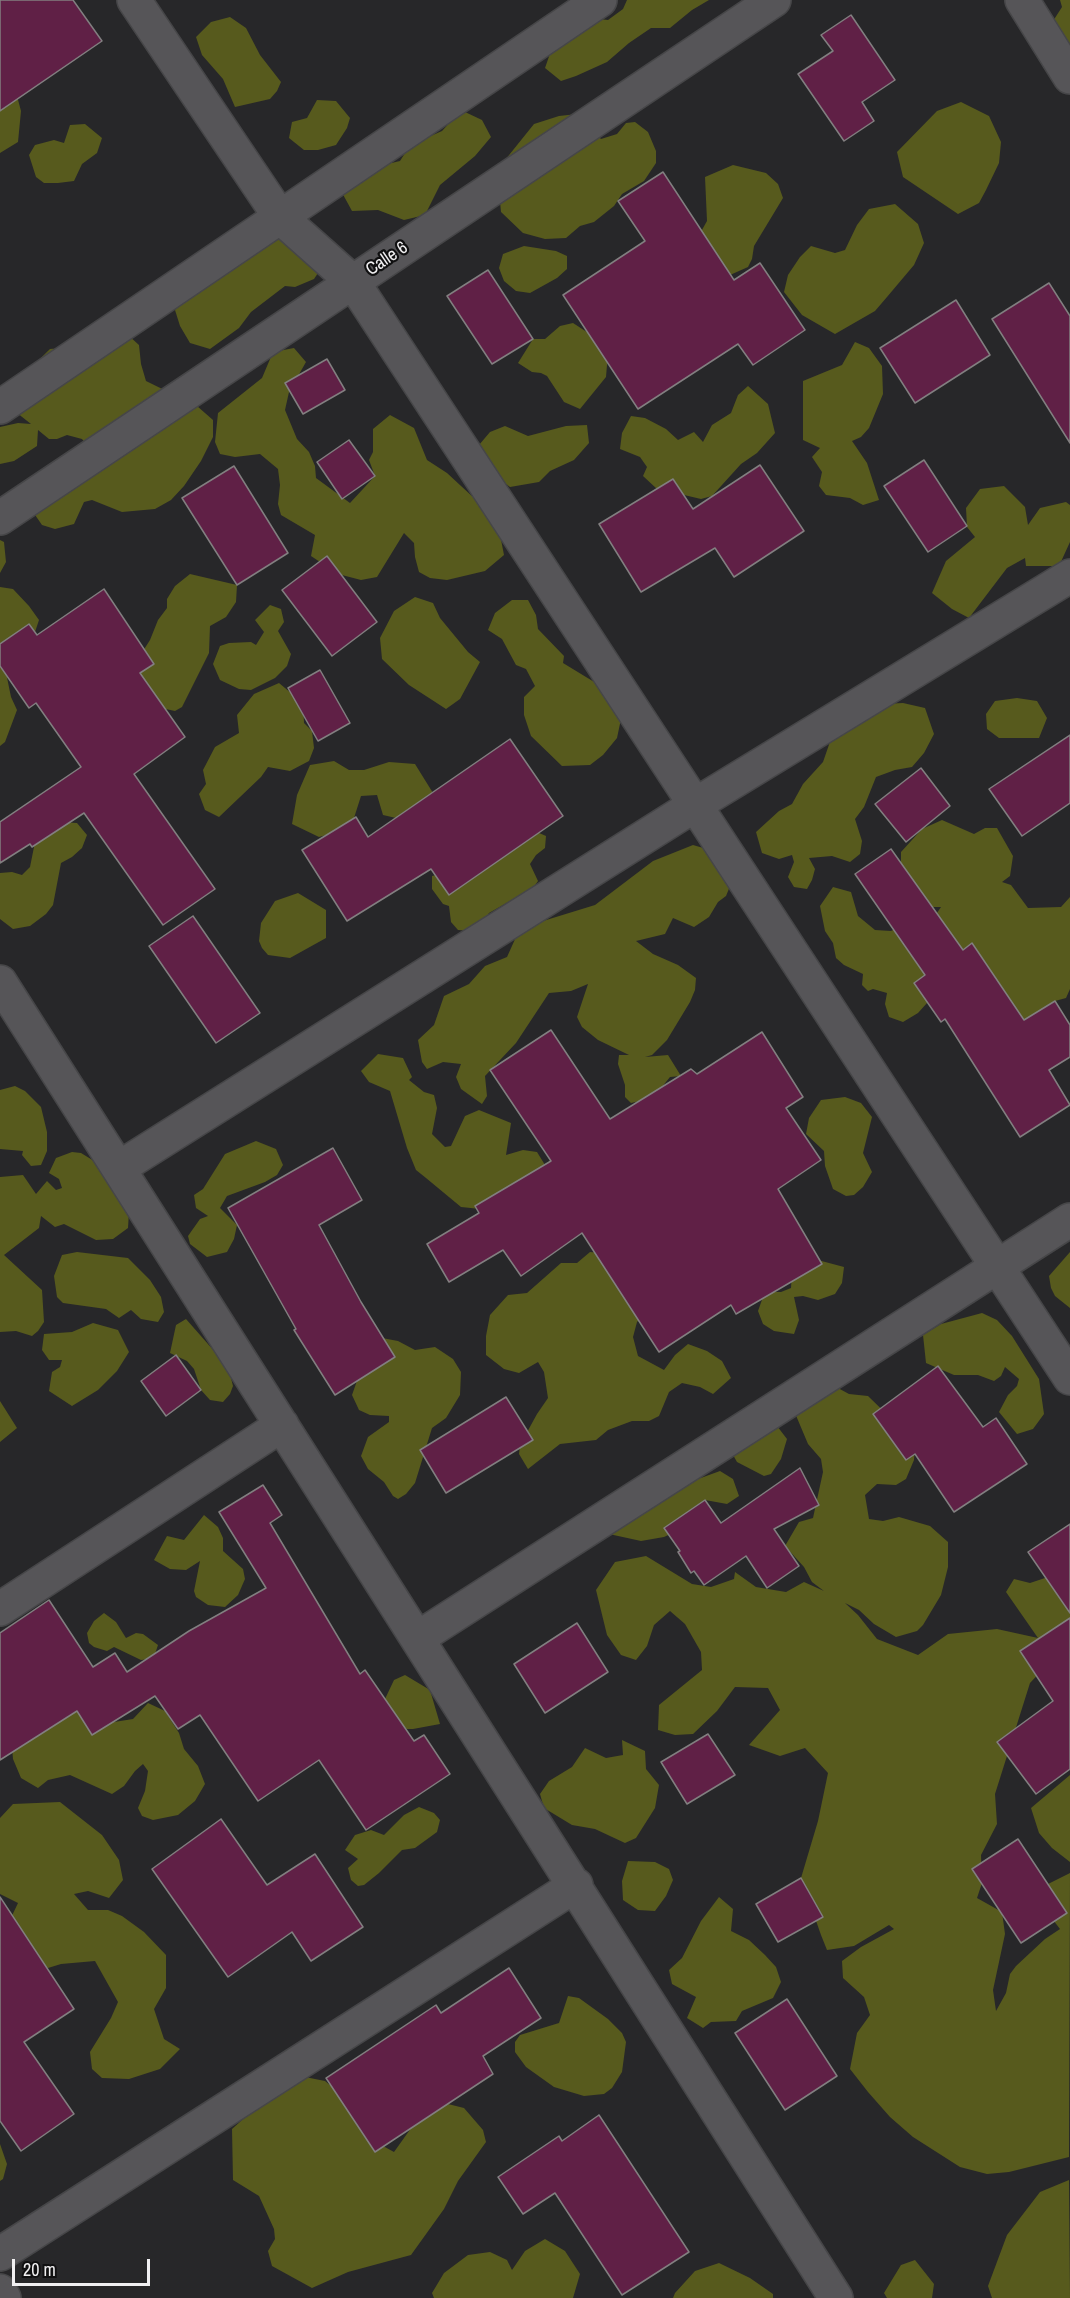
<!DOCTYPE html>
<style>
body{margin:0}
#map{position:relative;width:1070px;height:2298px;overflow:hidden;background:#272729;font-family:"Archivo Narrow",sans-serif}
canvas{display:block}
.scale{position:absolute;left:12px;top:2259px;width:138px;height:27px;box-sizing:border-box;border:3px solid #f1f0f2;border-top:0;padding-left:8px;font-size:18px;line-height:21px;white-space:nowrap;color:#f1f0f2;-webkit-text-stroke:4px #101011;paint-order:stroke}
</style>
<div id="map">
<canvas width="1070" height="2298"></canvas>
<div class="scale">20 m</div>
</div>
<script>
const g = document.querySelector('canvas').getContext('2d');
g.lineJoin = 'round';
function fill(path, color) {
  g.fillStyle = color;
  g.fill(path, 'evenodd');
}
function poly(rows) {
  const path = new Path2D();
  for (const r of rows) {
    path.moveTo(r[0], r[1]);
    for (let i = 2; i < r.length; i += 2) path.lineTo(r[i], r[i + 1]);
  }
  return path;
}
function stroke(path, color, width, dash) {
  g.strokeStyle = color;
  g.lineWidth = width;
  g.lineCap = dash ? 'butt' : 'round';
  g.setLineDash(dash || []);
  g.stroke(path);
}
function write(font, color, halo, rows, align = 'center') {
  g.font = font + ' "Archivo Narrow",sans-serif';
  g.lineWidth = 4.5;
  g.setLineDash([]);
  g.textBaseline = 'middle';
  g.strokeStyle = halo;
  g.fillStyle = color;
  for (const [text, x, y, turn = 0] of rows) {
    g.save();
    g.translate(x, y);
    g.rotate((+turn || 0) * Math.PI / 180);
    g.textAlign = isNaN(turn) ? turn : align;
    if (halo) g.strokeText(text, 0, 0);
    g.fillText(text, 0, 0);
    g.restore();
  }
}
fill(poly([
 [627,0,709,0,692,10,670,28,651,28,629,43,607,62,576,76,561,81,545,68,554,42,574,39,583,31,591,18,608,20,623,9],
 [1060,0,1070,0,1070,68,1046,32,1062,7],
 [230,17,246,28,260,55,281,82,277,91,270,99,235,107,223,79,202,55,196,37,211,22],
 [0,87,17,96,21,111,18,142,0,153],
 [317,100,336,101,350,118,347,128,336,145,318,150,304,150,289,138,292,122,307,118],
 [961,102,989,116,1001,142,999,163,986,190,979,203,958,214,903,177,897,152,937,111],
 [465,112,482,120,491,137,475,156,440,185,425,215,404,220,378,210,352,211,340,189,383,165,400,161,410,145,442,131,452,120],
 [577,114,601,139,617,134,626,123,635,122,648,132,656,151,656,163,644,181,622,194,614,206,594,222,580,226,566,238,545,239,523,233,501,212,497,170,534,124,559,116],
 [85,124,102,138,97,153,82,164,74,181,58,183,44,183,36,177,29,155,35,145,54,140,64,143,70,125],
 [733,165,766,173,778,184,783,198,754,246,752,259,748,267,730,275,694,244,707,221,705,177],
 [895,204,918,224,924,243,914,265,887,297,875,311,835,334,802,315,784,292,788,275,800,257,811,246,835,253,845,250,857,225,869,209],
 [275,225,326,261,314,279,295,287,285,286,251,312,239,328,210,349,190,343,180,326,175,310,181,294],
 [524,246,556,251,567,256,567,269,557,278,530,293,516,291,504,281,499,268,503,254],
 [573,323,596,338,608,353,606,377,580,409,564,402,547,376,541,373,532,372,518,363,533,339,545,339,560,326],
 [128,335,139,345,141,364,146,381,197,406,213,420,213,437,201,461,184,486,171,500,155,509,122,512,92,500,84,502,74,524,55,529,42,525,33,512,86,444,82,439,67,435,57,439,49,439,38,430,37,446,14,461,0,464,0,427,18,423,31,424,12,409,16,382,50,349,75,347],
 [855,342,869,348,882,366,883,394,869,428,861,437,852,441,867,463,879,500,863,505,850,498,826,495,819,486,822,472,812,457,820,448,803,440,803,381,842,365],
 [294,348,306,362,289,392,285,410,297,439,309,452,315,466,316,478,350,503,375,476,369,460,373,452,373,429,390,415,414,428,427,460,447,473,474,498,498,524,504,555,485,571,447,580,430,578,419,572,415,557,414,543,404,533,377,577,361,580,338,574,311,556,315,535,281,515,278,504,280,485,278,469,260,454,235,457,220,454,215,442,218,413,262,378,273,352],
 [748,386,768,404,775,433,757,453,741,464,712,496,701,499,684,495,668,487,657,489,643,476,647,467,640,457,620,449,622,433,631,416,645,418,666,429,678,440,694,432,703,442,712,425,731,413,738,395],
 [587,425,589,443,574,460,550,471,539,482,510,487,486,469,479,445,490,432,505,426,528,436,566,426],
 [1004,486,1025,507,1028,525,1040,508,1066,502,1070,505,1070,542,1059,566,1026,566,1025,558,1007,568,969,618,952,609,932,593,946,561,975,537,967,527,966,508,980,489],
 [0,540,4,542,6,562,0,573],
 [190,574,237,585,236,602,226,617,210,626,209,653,182,707,175,711,161,708,118,674,136,662,150,640,158,620,167,608,167,599,175,586],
 [0,587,13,589,29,606,39,620,35,632,23,634,2,653,11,697,17,710,5,742,0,746],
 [415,597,433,603,440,618,468,652,480,662,460,699,446,709,409,685,382,659,380,638,394,611],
 [512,600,528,600,536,615,538,629,564,656,563,663,609,691,621,719,617,738,603,755,590,765,562,766,531,736,524,715,524,697,535,686,526,669,516,665,502,639,488,630,495,613],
 [270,605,281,609,284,622,278,631,291,654,287,666,275,678,251,690,239,689,220,680,213,664,220,646,229,643,251,642,256,645,264,632,255,620],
 [279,683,303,703,304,723,312,731,314,748,309,761,290,771,268,767,261,777,219,817,205,810,199,794,206,784,203,770,215,747,239,733,237,715,254,694],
 [1017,698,1037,701,1047,718,1039,738,999,738,987,729,986,714,995,701],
 [903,703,925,708,934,734,924,753,912,767,895,770,876,777,864,807,855,819,862,841,860,854,850,862,832,856,809,858,815,869,812,880,807,889,794,887,788,877,794,862,792,855,779,859,762,853,756,832,779,811,792,804,803,784,823,762,832,736,883,704],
 [334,761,349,770,364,770,389,762,415,764,433,793,396,818,383,815,377,795,361,796,354,818,345,830,319,837,292,824,297,795,310,765],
 [942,820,974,834,985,828,997,828,1013,856,1010,876,1002,882,1011,885,1028,908,1061,907,1070,897,1070,989,1066,998,1055,1001,1003,1034,932,964,924,977,929,994,927,1003,918,1013,903,1022,889,1017,885,1004,887,993,873,989,868,991,862,985,863,974,844,965,836,958,833,943,825,931,820,906,833,887,851,892,858,916,875,930,891,931,903,925,930,923,941,907,925,907,901,888,901,852,922,829],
 [59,822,77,823,87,835,82,848,72,857,61,863,53,905,46,914,30,926,13,929,0,919,0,873,12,872,22,875,30,867,37,832],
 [521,825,546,836,545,848,536,855,530,864,538,881,533,888,489,913,484,921,472,931,458,930,451,922,449,906,443,904,432,889,432,876,445,873],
 [693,845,717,852,733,879,726,896,718,902,709,917,694,927,673,918,665,934,636,941,653,954,678,965,696,978,695,990,690,1002,667,1040,652,1055,645,1057,668,1055,681,1076,670,1077,653,1098,631,1103,625,1097,625,1085,618,1064,619,1055,629,1055,598,1040,582,1027,577,1017,588,984,571,991,549,993,516,1043,485,1076,487,1096,482,1104,461,1089,456,1077,461,1064,443,1062,427,1069,422,1062,418,1040,434,1025,444,996,469,984,485,966,507,957,516,937,543,921,595,905,653,861],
 [298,893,326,910,326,938,290,958,268,955,262,948,259,941,261,923,275,901],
 [378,1054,403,1058,412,1077,409,1080,424,1092,434,1095,437,1108,432,1134,445,1147,451,1146,465,1116,479,1110,511,1123,506,1155,523,1150,537,1152,545,1165,535,1185,490,1210,461,1207,426,1178,416,1170,407,1148,390,1091,369,1082,361,1071],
 [15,1086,25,1091,41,1107,47,1132,47,1151,41,1165,31,1166,22,1155,23,1151,0,1149,0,1090],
 [845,1097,861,1103,872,1117,863,1153,872,1172,863,1187,854,1195,846,1196,833,1189,825,1166,824,1151,806,1134,809,1118,821,1100],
 [256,1141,276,1149,283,1165,277,1175,265,1182,227,1196,220,1208,237,1225,234,1239,227,1252,207,1257,190,1244,188,1236,200,1219,208,1216,196,1208,194,1195,203,1189,225,1154],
 [72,1152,81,1153,99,1164,129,1212,128,1228,113,1239,96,1240,64,1224,55,1227,41,1216,39,1228,4,1255,42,1290,44,1322,38,1331,32,1336,16,1331,0,1332,0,1177,23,1175,36,1194,47,1181,56,1190,62,1188,59,1179,49,1173,56,1158],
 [77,1252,128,1258,150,1280,161,1297,164,1312,158,1322,141,1319,131,1310,119,1318,106,1309,63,1303,57,1297,54,1276,62,1255],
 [590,1252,602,1253,645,1313,637,1322,633,1337,638,1356,664,1370,675,1355,688,1344,707,1351,722,1361,731,1378,713,1394,700,1387,682,1383,669,1392,659,1416,649,1421,632,1421,608,1430,596,1440,560,1444,528,1469,519,1454,520,1445,537,1414,548,1398,544,1372,538,1362,519,1373,504,1369,486,1355,486,1336,490,1315,508,1295,527,1293,561,1263,577,1263],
 [1070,1252,1070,1308,1055,1296,1051,1288,1049,1276],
 [814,1259,844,1267,842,1283,835,1294,818,1300,803,1296,794,1297,799,1320,794,1334,774,1331,763,1324,758,1311,763,1297,771,1292,781,1292,791,1288,792,1272],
 [982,1313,997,1320,1012,1336,1039,1379,1044,1414,1033,1429,1017,1434,999,1412,1008,1395,1017,1386,1019,1379,1005,1367,1001,1376,994,1381,978,1375,954,1375,926,1363,923,1335,941,1324],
 [186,1319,222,1360,230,1374,233,1386,230,1394,223,1402,210,1400,201,1390,194,1369,187,1361,170,1353,176,1325],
 [93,1323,118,1330,129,1352,117,1371,98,1390,72,1406,49,1391,52,1372,60,1367,62,1360,49,1360,42,1350,44,1334,72,1332],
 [382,1338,398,1341,415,1350,435,1347,453,1359,461,1372,460,1395,446,1418,432,1428,415,1483,406,1494,398,1499,393,1496,384,1482,368,1469,361,1456,368,1437,389,1422,389,1416,370,1415,359,1410,352,1395,359,1375],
 [825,1381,849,1394,868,1396,902,1429,915,1446,914,1460,906,1479,896,1485,877,1484,865,1495,869,1519,883,1521,899,1517,930,1526,948,1542,948,1567,941,1595,923,1625,917,1631,896,1637,874,1624,859,1610,845,1603,858,1615,877,1639,918,1655,948,1634,997,1629,1038,1638,1006,1592,1014,1579,1030,1583,1063,1572,1070,1565,1070,1625,1045,1667,1030,1683,995,1794,997,1824,981,1855,982,1883,977,1898,1002,1912,1005,1934,993,1990,996,2011,1006,1993,1010,1974,1016,1966,1045,1939,1060,1929,1050,1916,1042,1887,1070,1873,1069,2157,1009,2172,987,2174,960,2167,913,2137,890,2117,868,2092,850,2069,857,2033,870,2015,864,1997,843,1978,842,1961,861,1947,894,1929,889,1925,854,1946,827,1950,821,1935,801,1878,818,1821,828,1773,805,1748,780,1756,749,1745,780,1710,768,1688,735,1687,717,1711,693,1734,675,1735,658,1730,659,1705,702,1670,701,1652,685,1624,670,1611,654,1625,647,1646,636,1660,621,1655,607,1635,596,1590,615,1562,646,1556,692,1584,711,1587,734,1579,735,1572,756,1587,786,1592,804,1582,824,1591,812,1582,804,1567,785,1546,799,1522,813,1518,823,1472,821,1459,808,1444,792,1406],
 [0,1401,17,1428,0,1442],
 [777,1426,787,1439,781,1459,771,1474,764,1476,737,1462,725,1441],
 [720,1471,733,1479,739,1496,727,1504,705,1500,686,1527,664,1537,641,1541,609,1534,687,1483],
 [204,1515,218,1527,223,1538,223,1551,243,1569,245,1579,238,1595,225,1607,208,1605,196,1597,194,1591,200,1561,186,1570,170,1569,154,1560,167,1536,184,1540],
 [104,1613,116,1622,126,1638,136,1633,143,1634,158,1645,155,1654,149,1659,141,1660,114,1647,107,1651,94,1647,89,1643,87,1633,94,1621],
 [405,1675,430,1690,440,1724,413,1729,407,1729,393,1719,385,1699,394,1680],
 [53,1684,95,1718,114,1722,133,1719,148,1703,165,1711,179,1733,184,1749,198,1766,205,1784,195,1801,178,1815,153,1820,142,1816,138,1808,145,1791,148,1771,143,1764,135,1771,124,1786,112,1794,70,1775,48,1780,38,1788,21,1778,13,1759,11,1736],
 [622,1740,645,1751,646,1769,659,1785,655,1808,636,1838,625,1843,595,1829,572,1825,544,1808,540,1794,549,1781,572,1767,585,1748,606,1758,623,1755],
 [1070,1775,1070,1862,1052,1848,1039,1833,1031,1808],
 [60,1802,102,1835,119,1860,123,1880,109,1898,88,1891,74,1894,88,1910,108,1910,122,1916,144,1932,166,1955,166,1988,154,2009,164,2039,180,2049,160,2069,129,2079,102,2078,92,2069,90,2052,111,2018,118,2002,95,1961,61,1964,48,1968,14,1944,9,1922,18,1903,0,1894,0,1818,13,1804],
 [419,1807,434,1813,440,1820,437,1832,415,1848,402,1850,379,1873,364,1885,358,1886,351,1880,348,1868,358,1859,345,1850,355,1835,371,1830,384,1835,404,1815],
 [628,1861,655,1862,669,1869,673,1880,666,1896,655,1911,638,1910,623,1900,622,1881],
 [719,1897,733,1909,731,1931,749,1940,765,1955,776,1967,781,1982,773,1998,742,2011,736,2021,711,2022,703,2028,687,2018,696,1997,672,1984,669,1970,682,1958,701,1921],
 [568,1996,579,1998,608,2019,622,2033,626,2042,622,2072,612,2088,604,2094,584,2096,554,2087,526,2067,515,2052,515,2042,520,2035,559,2023],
 [305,2077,325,2081,352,2103,383,2146,394,2152,419,2117,448,2104,464,2108,483,2130,486,2142,458,2181,444,2209,411,2255,348,2272,312,2288,272,2266,268,2251,275,2239,274,2229,259,2196,233,2180,232,2129,260,2104],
 [0,2144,7,2164,3,2179,0,2181],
 [1069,2180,1070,2298,992,2298,988,2286,1007,2235,1040,2192],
 [545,2239,565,2251,580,2274,573,2298,434,2298,432,2293,444,2273,468,2255,490,2252,507,2260,512,2270,525,2251],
 [915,2260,934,2284,932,2298,887,2298,884,2293,901,2265],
 [719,2263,750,2278,773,2294,773,2298,673,2298,675,2293,695,2271]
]), '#575a1d');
const building = poly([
 [0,0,73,0,102,41,0,111,0,0],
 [851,15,895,80,862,102,874,121,844,141,798,74,833,51,821,35,851,15],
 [663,172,734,280,760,263,805,330,753,365,738,344,638,409,563,295,645,241,618,201,663,172],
 [488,270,533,339,492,364,447,296,488,270],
 [1049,283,1070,316,1070,443,992,319,1049,283],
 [956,300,990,355,915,403,880,348,956,300],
 [327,359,345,390,303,414,285,383,327,359],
 [349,440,375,476,342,499,317,462,349,440],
 [924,460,967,526,928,552,884,486,924,460],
 [760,465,804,531,734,577,715,548,641,592,599,524,673,479,693,509,760,465],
 [234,466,288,553,237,585,182,498,234,466],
 [327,556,377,622,332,656,282,590,327,556],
 [104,589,154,664,140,673,185,737,134,774,215,889,163,925,84,813,32,847,30,844,0,863,0,822,81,767,36,703,29,708,0,666,0,644,29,624,37,635,104,589],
 [320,670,350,723,318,741,288,688,320,670],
 [1070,735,1070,803,1022,836,989,789,1070,735],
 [510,739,563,816,449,895,431,869,347,921,302,850,356,817,368,837,510,739],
 [921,768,950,806,906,842,875,804,921,768],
 [891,849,963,950,972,943,1024,1020,1055,1001,1070,1025,1070,1057,1049,1070,1070,1105,1020,1137,945,1019,941,1022,914,983,925,975,855,874,891,849],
 [193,916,260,1013,216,1043,149,946,193,916],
 [551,1030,610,1119,691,1069,697,1074,762,1032,803,1097,786,1108,821,1160,778,1189,822,1264,736,1314,731,1305,659,1352,582,1233,521,1276,503,1250,449,1282,427,1244,479,1213,475,1206,551,1161,490,1070,551,1030],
 [333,1148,362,1200,319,1225,361,1302,395,1357,335,1395,294,1330,296,1329,228,1208,333,1148],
 [176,1355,201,1390,166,1416,141,1381,176,1355],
 [938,1366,983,1427,996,1418,1027,1464,954,1512,915,1454,906,1460,873,1414,938,1366],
 [506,1397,533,1440,446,1493,420,1450,506,1397],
 [800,1468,819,1505,774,1529,799,1566,767,1588,746,1556,704,1585,694,1571,691,1573,678,1552,680,1551,664,1528,705,1500,721,1523,800,1468],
 [263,1485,282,1515,270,1523,360,1674,365,1670,414,1741,424,1735,450,1774,366,1830,319,1760,258,1801,200,1715,178,1729,155,1696,92,1735,77,1711,0,1760,0,1633,49,1600,93,1667,115,1653,127,1672,189,1631,266,1588,219,1512,263,1485],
 [1070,1524,1070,1613,1028,1552,1070,1524],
 [1070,1618,1070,1769,1036,1794,997,1742,1053,1701,1020,1651,1070,1618],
 [577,1623,608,1672,545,1713,514,1664,577,1623],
 [708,1734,735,1775,687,1804,661,1762,708,1734],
 [221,1819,267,1885,315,1854,363,1927,311,1961,292,1932,228,1977,152,1869,221,1819],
 [1018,1839,1067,1913,1021,1943,972,1869,1018,1839],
 [801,1878,823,1917,778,1942,756,1904,801,1878],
 [0,1897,74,2009,24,2042,74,2114,21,2151,0,2121,0,1897],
 [509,1968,541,2018,483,2056,493,2074,375,2152,326,2078,436,2005,441,2013,509,1968],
 [787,1999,837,2076,785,2110,735,2033,787,1999],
 [599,2115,689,2252,622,2295,555,2193,523,2214,498,2177,559,2136,562,2141,599,2115]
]);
fill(building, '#602046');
stroke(building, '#827f80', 1.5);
const minor = poly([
 [134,0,280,217,353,282,1070,1378],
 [1022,0,1070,77],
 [0,407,600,0],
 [0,518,774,0],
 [0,982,836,2298],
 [119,1168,695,805,1070,576],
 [0,1609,282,1425],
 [418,1638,1070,1220],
 [0,2254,576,1885],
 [0,2291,4,2298]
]);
stroke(minor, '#464648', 36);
stroke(minor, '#565558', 33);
write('18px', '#f1f0f2', '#101011', [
 ["Calle 6",387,259,-34]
]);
</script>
